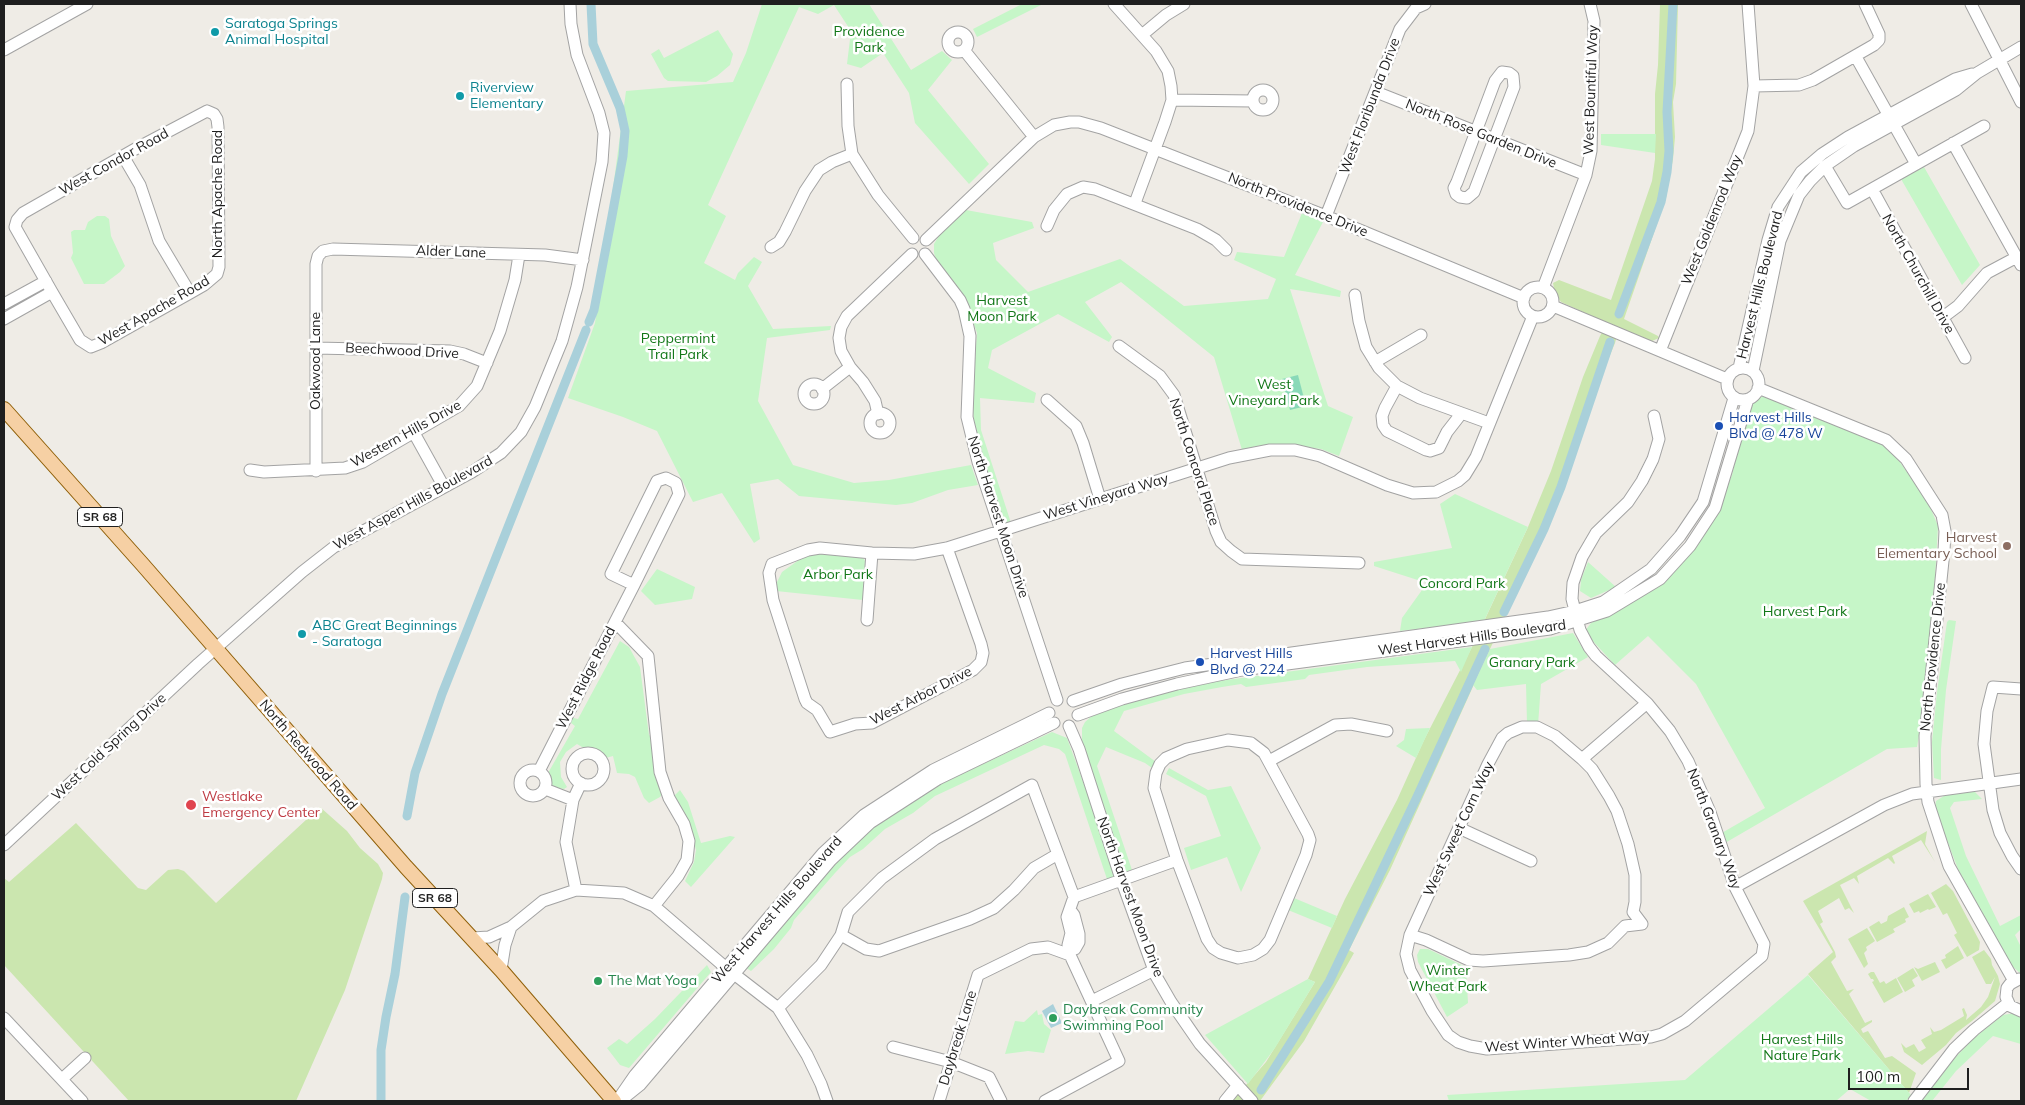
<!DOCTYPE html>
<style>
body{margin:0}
#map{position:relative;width:2025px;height:1105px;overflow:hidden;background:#efece6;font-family:Mulish,sans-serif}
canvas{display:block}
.frame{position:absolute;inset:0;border:5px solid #1f1f1f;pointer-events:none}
.scale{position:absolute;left:1848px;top:1068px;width:121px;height:22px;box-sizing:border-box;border:2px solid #1f1f1f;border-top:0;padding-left:6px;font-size:15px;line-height:18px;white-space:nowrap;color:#1f1f1f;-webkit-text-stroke:4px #fff;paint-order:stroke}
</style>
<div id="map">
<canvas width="2025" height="1105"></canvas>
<div class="frame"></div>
<div class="scale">100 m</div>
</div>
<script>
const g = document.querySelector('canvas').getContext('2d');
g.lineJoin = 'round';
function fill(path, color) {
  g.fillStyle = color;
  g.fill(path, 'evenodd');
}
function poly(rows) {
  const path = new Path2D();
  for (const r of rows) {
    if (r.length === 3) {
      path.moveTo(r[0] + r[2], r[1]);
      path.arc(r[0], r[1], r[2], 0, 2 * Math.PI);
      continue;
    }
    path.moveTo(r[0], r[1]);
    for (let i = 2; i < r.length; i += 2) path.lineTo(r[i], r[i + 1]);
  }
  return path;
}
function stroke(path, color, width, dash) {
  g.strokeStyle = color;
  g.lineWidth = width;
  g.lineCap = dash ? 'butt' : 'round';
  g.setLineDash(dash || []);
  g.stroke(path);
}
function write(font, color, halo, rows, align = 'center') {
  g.font = font + ' Mulish,sans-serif';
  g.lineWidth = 5;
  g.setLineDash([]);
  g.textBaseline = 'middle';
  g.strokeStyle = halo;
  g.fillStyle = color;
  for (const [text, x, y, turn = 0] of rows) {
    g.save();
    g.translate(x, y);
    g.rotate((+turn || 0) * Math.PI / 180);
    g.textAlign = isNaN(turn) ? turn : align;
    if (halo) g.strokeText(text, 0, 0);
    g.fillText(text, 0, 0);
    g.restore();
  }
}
fill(poly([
 [1660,4,1678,4,1676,84,1673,102,1675,137,1673,159,1666,198,1624,319,1658,336,1659,338,1652,341,1619,328,1615,343,1603,372,1564,486,1544,535,1490,649,1390,870,1349,950,1354,953,1304,1041,1260,1101,1232,1101,1266,1062,1315,982,1308,979,1345,899,1397,800,1424,740,1472,647,1528,527,1551,471,1583,377,1600,336,1607,323,1561,302,1555,294,1553,283,1559,280,1611,300,1652,181,1655,159,1655,94,1658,65],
 [320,807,347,831,360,848,378,864,383,873,382,879,345,990,296,1101,129,1101,4,965,4,878,9,882,76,823,138,888,146,890,168,870,178,869,184,871,216,903],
 [1927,831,1925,844,1935,862,1921,840,1892,856,1895,863,1894,864,1888,858,1857,876,1859,884,1854,878,1840,885,1854,913,1849,908,1845,910,1839,898,1818,911,1823,922,1820,924,1835,952,1836,957,1831,962,1847,991,1854,989,1849,994,1865,1023,1872,1020,1872,1022,1861,1029,1863,1033,1868,1031,1885,1058,1892,1056,1916,1073,1909,1093,1808,974,1833,952,1803,901],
 [1946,884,1953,891,1980,942,1979,950,1967,957,1954,935,1957,933,1947,913,1943,915,1931,893],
 [1928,894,1936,907,1929,910,1928,909,1920,913,1919,911,1914,913,1909,904],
 [1904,907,1909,917,1905,919,1906,922,1893,929,1895,932,1877,942,1869,927,1879,921,1881,924,1887,921,1888,916],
 [1867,928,1875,941,1866,947,1867,950,1864,953,1868,964,1864,968,1848,939],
 [1958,946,1964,958,1946,969,1941,960,1946,958,1945,955],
 [1984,950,1991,959,1992,965,1998,976,2000,984,1995,1001,1972,1021,1956,1033,1946,1045,1922,1065,1904,1052,1901,1043,1906,1048,1914,1044,1919,1052,1926,1048,1921,1040,1932,1034,1930,1027,1934,1032,1941,1030,1964,1016,1962,1009,1964,1008,1967,1015,1966,1020,1981,1007,1988,997,1995,977,1991,984,1986,984,1972,957],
 [1935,962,1940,972,1922,981,1914,967,1918,969],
 [1913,968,1918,976,1912,980,1915,986,1905,992,1897,978],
 [1871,972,1874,972,1880,983,1884,981,1886,984,1896,978,1903,992,1884,1003,1872,982,1874,981,1873,979,1871,979,1868,974]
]), '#cbe6af');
fill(poly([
 [762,4,869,4,911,70,942,51,952,60,928,90,989,164,969,184,915,123,909,93,883,53,861,68,847,64,851,31,834,5,818,14,799,7,708,205,726,216,704,263,735,280,738,273,754,257,762,262,748,286,773,329,831,326,830,330,767,338,758,401,793,465,854,483,889,480,971,465,978,485,948,490,912,503,896,505,799,496,778,479,750,484,760,539,754,543,722,493,693,502,657,431,623,417,568,398,595,323,626,91,733,82,746,53],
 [1022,4,1043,4,977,37,973,29],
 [718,30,733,54,730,65,717,76,706,82,668,81,664,78,651,54,659,49,664,58],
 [1601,134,1656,134,1655,153,1601,145],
 [1924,167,1980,265,1962,285,1901,179],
 [966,210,1032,222,1034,228,993,243,996,260,1028,292,1120,259,1184,306,1268,299,1276,279,1234,260,1237,252,1284,257,1302,213,1323,222,1295,275,1341,291,1340,297,1290,289,1328,406,1353,417,1339,456,1321,449,1285,444,1257,446,1242,450,1214,357,1121,282,1085,302,1112,337,1109,342,1058,314,992,350,988,368,1036,393,1034,403,980,398,981,430,1011,523,1006,523,1004,521,975,437,972,397,977,333,966,302,937,262,934,253,934,244,940,234],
 [97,216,105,216,109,219,111,236,125,266,120,272,104,284,84,284,71,258,73,253,71,232,74,230,85,230,88,222],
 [1763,396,1861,433,1890,448,1928,502,1938,526,1935,578,1921,724,1917,747,1887,749,1725,843,1720,834,1765,808,1696,684,1648,636,1615,665,1590,638,1585,631,1591,623,1627,605,1666,578,1717,511,1732,475,1745,419,1753,402],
 [1455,494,1528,527,1484,621,1400,631,1402,618,1427,583,1374,566,1374,562,1452,548,1440,504],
 [819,552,862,556,865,561,863,600,776,591,776,584,782,572,803,557],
 [1588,562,1616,587,1591,598,1580,591,1581,580],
 [657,569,695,587,692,599,655,605,641,591],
 [1949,620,1956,621,1946,690,1941,749,1941,780,1934,778,1932,742,1937,692,1947,622],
 [1573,633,1588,657,1541,684,1538,725,1527,723,1526,684,1477,690,1473,685,1490,649],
 [620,641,629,647,640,667,649,735,651,736,662,794,660,797,649,803,644,798,635,777,629,774,617,773,613,756,602,759,577,744,566,752,560,762,561,777,567,787,564,789,553,787,548,773,575,726,567,720,570,717,578,719],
 [1472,647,1461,672,1455,661,1367,667,1309,675,1305,679,1246,687,1241,684,1222,687,1184,694,1124,711,1114,731,1156,762,1152,768,1145,763,1106,747,1097,766,1132,870,1126,874,1082,740,1082,728,1085,722,1093,715,1129,703,1190,686,1219,681],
 [1430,728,1416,758,1396,746,1404,740,1406,729],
 [1052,732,1067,738,1116,871,1114,877,1107,879,1065,754,1059,749,1044,745,935,796,913,813,885,829,863,849,850,857,835,873,794,920,791,928,774,949,751,971,746,968,840,857,873,826,927,790],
 [1169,768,1208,790,1231,786,1261,848,1241,892,1227,857,1191,870,1184,848,1221,836,1206,796,1166,774],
 [680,790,688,802,701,843,730,836,735,837,691,887,685,881,694,862,696,850,688,821,674,796],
 [1971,791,1975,792,1982,799,1954,802,1950,808,1966,856,2000,926,2021,915,2021,929,2015,935,2021,947,2021,974,2011,965,1958,869,1935,809,1936,801,1947,794],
 [1294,898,1337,916,1332,928,1288,910],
 [1420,949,1428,949,1466,967,1468,1003,1447,1017,1418,962,1417,955],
 [707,965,711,972,629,1068,620,1065,607,1048,619,1039,627,1044,655,1019],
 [1808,975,1911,1095,1906,1101,1871,1101,1850,1089,1836,1101,1449,1101,1447,1095,1685,1080],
 [1308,979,1315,982,1275,1048,1248,1084,1205,1035],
 [1037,1010,1038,1015,1042,1014,1044,1024,1051,1030,1044,1053,1028,1051,1005,1054,1015,1021,1024,1022],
 [2015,1013,2021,1014,2021,1044,1993,1036,1956,1071,1932,1101,1921,1101,1949,1064,1974,1038,2003,1015]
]), '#c6f6c8');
fill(poly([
 [1298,375,1306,406,1290,410,1282,379]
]), '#89d9b8');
fill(poly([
 [1053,1004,1062,1023,1051,1028,1042,1011]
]), '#a9d0da');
stroke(poly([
 [1619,314,1661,202,1667,172,1669,151,1667,112,1673,4],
 [589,322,594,310,612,216,623,156,625,131,620,108,593,44,591,4],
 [1504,612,1544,529,1561,487,1610,342],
 [407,816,415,773,442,694,586,330],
 [1261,1090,1329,982,1417,797,1485,649],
 [381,1101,381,1050,386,1017,395,974,405,897]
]), '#a9d0da', 9);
const minor = poly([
 [1114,4,1156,51,1168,71,1171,86,1172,100,1165,122,1135,203],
 [1971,4,2021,102],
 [958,42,10],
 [1142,35,1166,15,1184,4],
 [4,50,87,4],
 [964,50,1034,137],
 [1856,57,1916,164],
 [1502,72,1509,73,1513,76,1514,87,1474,192,1467,198,1460,197,1456,194,1454,188,1457,182,1495,81,1502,72],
 [847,84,848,126,852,154,878,195,913,238],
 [1754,86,1799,85,1813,80,1874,45,1879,40,1879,34,1865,4],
 [1263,100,10],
 [1376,92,1586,175],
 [1172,100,1253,101],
 [207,111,214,114,217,119,218,127,219,267,217,274,204,285,190,293,101,343,91,347,80,340,52,292,15,227,17,220,23,213,137,148,207,111],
 [1953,143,2021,265],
 [123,156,140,185,159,241,190,293],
 [1825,166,1847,203,1984,126],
 [1872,189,1965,358],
 [1326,216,1400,29,1416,8,1425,4],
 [1047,226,1054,210,1067,194,1083,187,1095,189,1197,229,1216,240,1226,250],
 [926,240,1034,137,1054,125,1070,122,1079,122,1101,128,1326,216,1524,298],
 [771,247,779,242,785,232,805,191,819,170,832,162,852,154],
 [925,254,960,300,964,309,970,336,967,417,978,462,1057,700],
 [1538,302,15],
 [1543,288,1586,175,1591,151,1594,21,1590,4],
 [1355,295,1359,321,1366,347,1379,368,1397,386,1420,398,1489,423],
 [4,304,46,281],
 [1553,306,1727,379],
 [1942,318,1958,306,1987,273,2017,257],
 [4,319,52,292],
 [1119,346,1160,376,1174,395,1216,531,1221,542,1231,551,1242,559,1359,563],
 [316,348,450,351,464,354,487,363],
 [1660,351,1748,131,1754,86,1748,4],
 [1375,362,1421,335],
 [1743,384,16],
 [1739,368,1768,240,1778,207,1801,172,1822,154,1848,137,1955,79,1972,74],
 [1753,371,1780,241,1799,195,1810,181,1825,166,1854,146,1956,90,1977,73,2021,47],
 [814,394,10],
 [1397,386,1385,408,1382,416,1383,425,1387,431,1426,450,1430,451,1439,448,1447,432,1461,414],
 [1758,388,1886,440,1906,459,1942,515,1945,531,1944,551,1925,736,1926,784,1928,802,1949,866,2014,981],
 [822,389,850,367],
 [1047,400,1076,426,1083,443,1100,499],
 [880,423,10],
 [878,414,875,401,863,382,850,367,841,351,839,338,841,327,847,316,912,254],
 [414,433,444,487],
 [250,470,264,472,345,468,363,462,459,406,477,386,500,331,515,280,519,255],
 [316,471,316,264,318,256,323,251,333,249,545,255,583,260],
 [947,548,981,644,983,653,981,662,973,670,872,723,855,724,830,732,817,710,807,703,805,699,773,600,769,573,772,564,808,550,820,548,872,553,914,554,947,548,1229,458,1270,450,1295,450,1320,456,1387,485,1413,493,1436,492,1458,481,1465,475,1476,457,1533,316],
 [867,620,872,553],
 [615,622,648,656,660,772,669,798,684,824,689,841,687,860,678,876,654,906],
 [2021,689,1993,687,1987,711,1984,744,1993,810,2000,833,2012,856,2021,869],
 [1073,701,1122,684,1185,668,1548,617,1575,611,1603,602,1651,569,1680,536,1703,502,1734,398],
 [1078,715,1122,699,1177,684,1242,670,1550,629,1607,611,1660,579,1690,546,1715,508,1748,399],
 [1069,726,1079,749,1121,879,1156,976,1171,1002,1200,1044,1252,1101],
 [1228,740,1251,743,1264,753,1308,834,1310,840,1306,855,1270,940,1263,949,1253,955,1238,958,1221,953,1213,948,1207,939,1177,860,1154,788,1156,773,1160,764,1166,758,1187,749,1228,740],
 [588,769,16],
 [1582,759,1647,703],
 [1269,761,1335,725,1351,724,1387,731],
 [533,783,13],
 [539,771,615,622,634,585,679,494,676,483,666,478,657,481,611,574,634,585],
 [545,789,573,800],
 [1459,828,1531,861],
 [4,845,198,664,302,572,334,547,472,472,501,453,521,432,535,407,562,341,577,287,602,162,604,133,599,113,577,55,571,24,570,4],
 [1735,887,1884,805,1912,794,2021,779],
 [576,890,566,842,573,800,581,783],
 [1074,897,1177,860],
 [1071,911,1074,915,1079,934,1079,942,1075,949,1071,950,1068,945,1071,933,1067,917,1074,897],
 [841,935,866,949,879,951,970,919,994,908,1014,890,1034,868,1058,854],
 [1410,935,1426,940,1469,960,1483,961,1569,955,1588,952,1608,943,1625,926,1642,924,1633,912,1635,902,1635,875,1628,844,1617,811,1609,796,1592,769,1582,759,1555,736,1537,727,1522,727,1508,733,1502,738,1488,764,1410,935,1406,954,1410,970,1432,1011,1448,1035,1458,1042,1470,1046,1487,1049,1651,1037,1662,1034,1685,1021,1762,956,1764,944,1735,887,1710,812,1688,761,1670,731,1647,703,1596,656,1589,647,1580,630,1572,599,1573,583,1582,557,1596,533,1628,502,1642,481,1653,459,1659,439,1654,416],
 [472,938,489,937,511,927,543,901,576,890,624,893,654,906,725,967,778,1008,807,1055,821,1084,827,1101],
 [501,970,505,945,511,927],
 [2019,979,2010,984,2007,988,2006,997,2010,1006,2021,1011],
 [1092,1001,1154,970],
 [778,1008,821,965,841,935,848,912,882,878,935,839,1032,785,1074,897],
 [4,1018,82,1101],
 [893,1047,951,1062,989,1077,1001,1101],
 [62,1079,85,1058],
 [617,1101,635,1075,823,853,864,815,933,770,1049,713],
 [620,1101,640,1085,831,860,870,823,938,779,1054,723],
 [939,1101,978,975,1031,949,1048,947,1070,955],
 [1045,1101,1119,1061,1070,955,1071,950],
 [1225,1101,1238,1085],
 [1914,1101,1954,1049,1974,1030,2008,1003]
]);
const major = poly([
 [4,409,143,565,406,867,501,970,614,1101]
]);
stroke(minor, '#a3a3a3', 13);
stroke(major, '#906009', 16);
stroke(minor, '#fff', 11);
stroke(major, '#f6d0a4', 14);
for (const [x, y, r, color] of [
 [215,32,5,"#0f9aa8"],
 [460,96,5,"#0f9aa8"],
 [1719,426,5,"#1a4fb4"],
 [2007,546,5,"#8d6e63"],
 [302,634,5,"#0f9aa8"],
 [1200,662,5,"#1a4fb4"],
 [191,805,6,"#e0444e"],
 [598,981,5,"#2e9e5b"],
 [1053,1018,5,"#2e9e5b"]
]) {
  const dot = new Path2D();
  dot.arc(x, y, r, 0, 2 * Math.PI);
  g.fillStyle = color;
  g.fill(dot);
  stroke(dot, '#fff', 2);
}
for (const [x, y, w] of [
 [100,517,45],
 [435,898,45]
]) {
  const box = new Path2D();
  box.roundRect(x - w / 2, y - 9.5, w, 19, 4);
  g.fillStyle = '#fff';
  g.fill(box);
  stroke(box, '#1f1f1f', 1);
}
write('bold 12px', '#1f1f1f', null, [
 ["SR 68",100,517],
 ["SR 68",435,898]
]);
write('14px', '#0d838f', '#fff', [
 ["Saratoga Springs",225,24],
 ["Animal Hospital",225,40],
 ["Riverview",470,88],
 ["Elementary",470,104],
 ["ABC Great Beginnings",312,626],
 ["- Saratoga",312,642]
], 'left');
write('14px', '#127718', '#fff', [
 ["Providence",869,32],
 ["Park",869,48],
 ["Harvest",1002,301],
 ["Moon Park",1002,317],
 ["Peppermint",678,339],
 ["Trail Park",678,355],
 ["West",1274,385],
 ["Vineyard Park",1274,401],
 ["Arbor Park",838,575],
 ["Concord Park",1462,584],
 ["Harvest Park",1805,612],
 ["Granary Park",1532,663],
 ["Winter",1448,971],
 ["Wheat Park",1448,987],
 ["Harvest Hills",1802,1040],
 ["Nature Park",1802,1056]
]);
write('14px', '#1f1f1f', '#fff', [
 ["West Bountiful Way",1591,90,-88],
 ["West Floribunda Drive",1370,106,-69],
 ["North Rose Garden Drive",1481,134,22],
 ["West Condor Road",114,162,-29],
 ["North Apache Road",218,194,-90],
 ["North Providence Drive",1298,205,22],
 ["West Goldenrod Way",1712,220,-68],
 ["Alder Lane",451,252,2],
 ["North Churchill Drive",1918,274,61],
 ["Harvest Hills Boulevard",1760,285,-76],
 ["West Apache Road",154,311,-30],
 ["Beechwood Drive",402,351,3],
 ["Oakwood Lane",316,361,-90],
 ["Western Hills Drive",406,434,-29],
 ["North Concord Place",1194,462,72],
 ["West Vineyard Way",1106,497,-17],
 ["West Aspen Hills Boulevard",413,503,-29],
 ["North Harvest Moon Drive",998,517,72],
 ["West Harvest Hills Boulevard",1472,638,-8],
 ["North Providence Drive",1933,657,-84],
 ["West Ridge Road",586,678,-63],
 ["West Arbor Drive",921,696,-27],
 ["West Cold Spring Drive",109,747,-43],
 ["North Redwood Road",308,755,49],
 ["West Sweet Corn Way",1459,829,-65],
 ["North Granary Way",1714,829,69],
 ["North Harvest Moon Drive",1130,897,70],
 ["West Harvest Hills Boulevard",777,910,-49],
 ["Daybreak Lane",958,1038,-73],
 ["West Winter Wheat Way",1567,1042,-4]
]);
write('14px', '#164399', '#fff', [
 ["Harvest Hills",1729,418],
 ["Blvd @ 478 W",1729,434],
 ["Harvest Hills",1210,654],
 ["Blvd @ 224",1210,670]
], 'left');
write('14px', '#785e54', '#fff', [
 ["Harvest",1997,538],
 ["Elementary School",1997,554]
], 'right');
write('14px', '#be3a42', '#fff', [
 ["Westlake",202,797],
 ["Emergency Center",202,813]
], 'left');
write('14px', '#27864d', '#fff', [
 ["The Mat Yoga",608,981],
 ["Daybreak Community",1063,1010],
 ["Swimming Pool",1063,1026]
], 'left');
</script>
